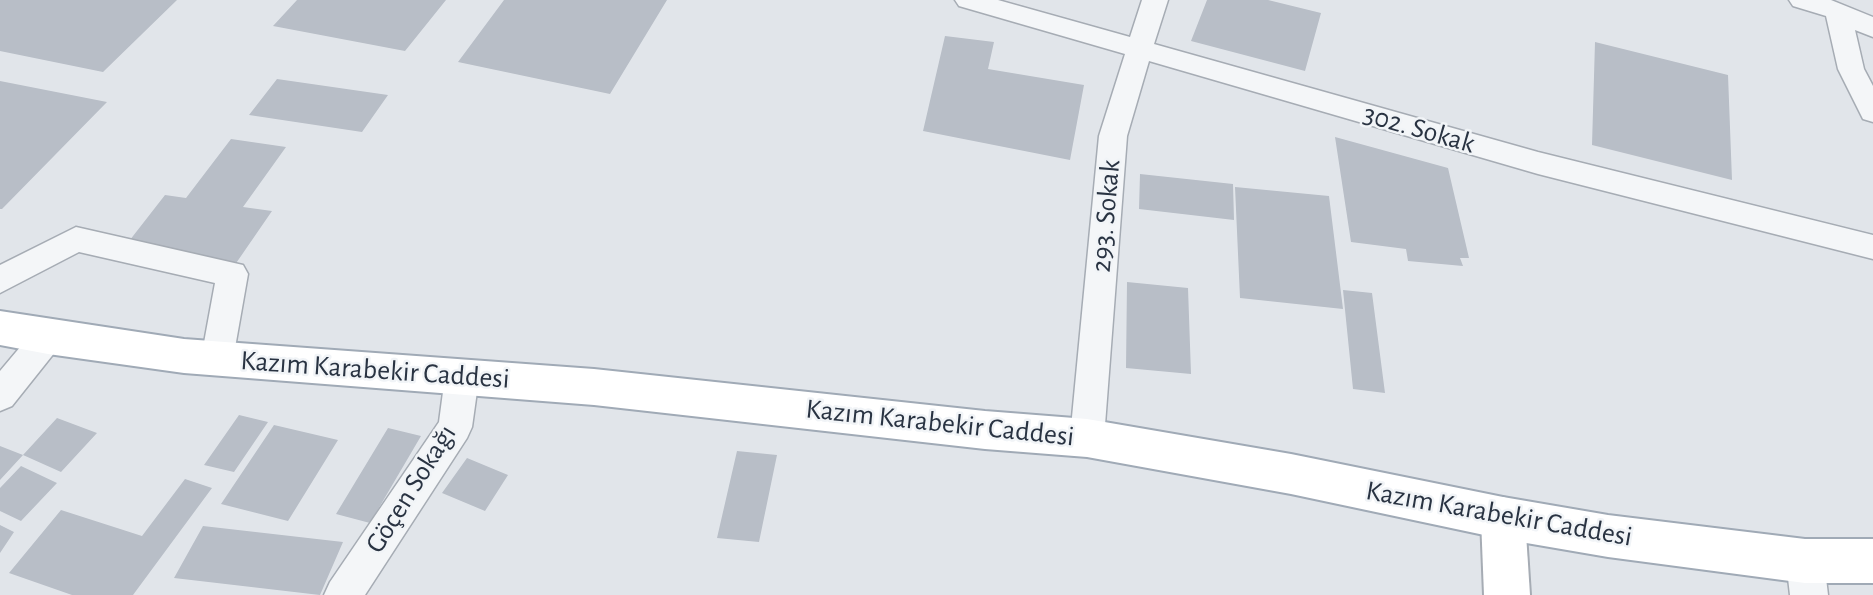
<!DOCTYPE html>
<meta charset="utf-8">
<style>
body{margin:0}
canvas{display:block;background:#e1e5ea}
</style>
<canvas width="1873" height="595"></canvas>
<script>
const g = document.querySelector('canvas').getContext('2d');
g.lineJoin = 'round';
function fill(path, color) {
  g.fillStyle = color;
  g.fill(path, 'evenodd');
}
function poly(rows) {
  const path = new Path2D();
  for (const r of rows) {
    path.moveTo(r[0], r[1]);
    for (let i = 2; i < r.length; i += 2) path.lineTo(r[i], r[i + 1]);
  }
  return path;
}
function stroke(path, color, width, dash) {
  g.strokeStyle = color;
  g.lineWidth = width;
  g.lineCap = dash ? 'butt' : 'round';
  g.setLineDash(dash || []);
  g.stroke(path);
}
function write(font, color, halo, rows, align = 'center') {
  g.font = font + ' "Alegreya Sans",sans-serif';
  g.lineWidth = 5;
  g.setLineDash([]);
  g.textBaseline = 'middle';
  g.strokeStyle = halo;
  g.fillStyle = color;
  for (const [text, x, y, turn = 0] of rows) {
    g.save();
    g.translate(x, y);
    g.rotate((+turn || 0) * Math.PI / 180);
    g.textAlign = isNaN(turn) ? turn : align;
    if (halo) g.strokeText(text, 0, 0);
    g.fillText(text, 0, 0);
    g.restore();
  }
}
fill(poly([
 [0,0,177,0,103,72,0,51],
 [297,0,446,0,405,51,273,26],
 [504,0,667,0,610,94,458,62],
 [1207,0,1268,0,1321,13,1305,71,1191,41],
 [945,36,994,42,988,69,1084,85,1070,160,923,131],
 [1595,42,1728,75,1732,180,1592,145],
 [277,79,388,95,362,132,249,115],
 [0,81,107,102,2,209,0,209],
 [1335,137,1448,168,1469,258,1460,258,1463,266,1408,261,1406,249,1351,242],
 [231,139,286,147,243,207,272,211,230,272,119,254,165,195,186,198],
 [1140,174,1233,184,1234,220,1139,209],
 [1235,187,1329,196,1343,309,1240,298],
 [1127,282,1188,288,1191,374,1126,368],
 [1343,290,1372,293,1385,393,1353,389],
 [239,415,268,422,234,472,204,465],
 [57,418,97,433,61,472,23,455],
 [274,425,338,440,288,521,221,504],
 [388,428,421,436,370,523,336,514],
 [0,446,23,455,0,480],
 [737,451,777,455,759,542,717,538],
 [467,458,508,475,485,511,442,493],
 [21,466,57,483,21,521,0,511,0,488],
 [185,479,212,488,133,595,72,595,9,573,61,510,142,536],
 [0,525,14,532,0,553],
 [203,526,343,542,320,595,174,578]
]), '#b8bec7');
const street = poly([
 [955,0,998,0,1130,37,1142,0,1168,0,1154,44,1538,152,1873,235,1873,259,1538,174,1149,61,1127,136,1104,438,1099,449,1087,454,1075,449,1070,438,1099,136,1125,54,959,6,955,0],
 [1789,0,1831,0,1873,17,1873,37,1855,30,1864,69,1873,86,1873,122,1863,119,1838,69,1826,16,1793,6,1789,0],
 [76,227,243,265,248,274,233,359,229,369,217,373,205,369,201,359,215,283,79,252,0,293,0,265,76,227],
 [48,323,59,327,64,337,59,347,12,406,0,411,0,371,37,327,48,323],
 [462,363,474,367,479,377,472,427,467,438,365,595,324,595,330,582,439,422,445,377,450,367,462,363],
 [1805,543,1818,548,1824,561,1828,595,1790,595,1786,561,1792,548,1805,543]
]);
const secondary = poly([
 [1503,497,1519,503,1525,518,1530,595,1484,595,1481,518,1487,503,1503,497]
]);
const primary = poly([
 [0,311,184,339,594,369,985,411,1087,419,1291,454,1503,497,1608,515,1805,539,1873,539,1873,583,1805,583,1608,557,1503,539,1291,494,1087,457,985,449,594,405,184,373,48,354,0,345,0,311]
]);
stroke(street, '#a6acb4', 3);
stroke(secondary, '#a6acb4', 4);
stroke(primary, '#a0aab6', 4);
fill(street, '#f4f6f8');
fill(secondary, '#fff');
fill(primary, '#fff');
write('28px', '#293342', '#f1f4f7', [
 ["302. Sokak",1419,129,16],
 ["293. Sokak",1106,216,-85],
 ["Kazım Karabekir Caddesi",375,370,4],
 ["Kazım Karabekir Caddesi",940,423,6],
 ["Göçen Sokağı",411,489,-58],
 ["Kazım Karabekir Caddesi",1499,514,10]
]);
</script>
